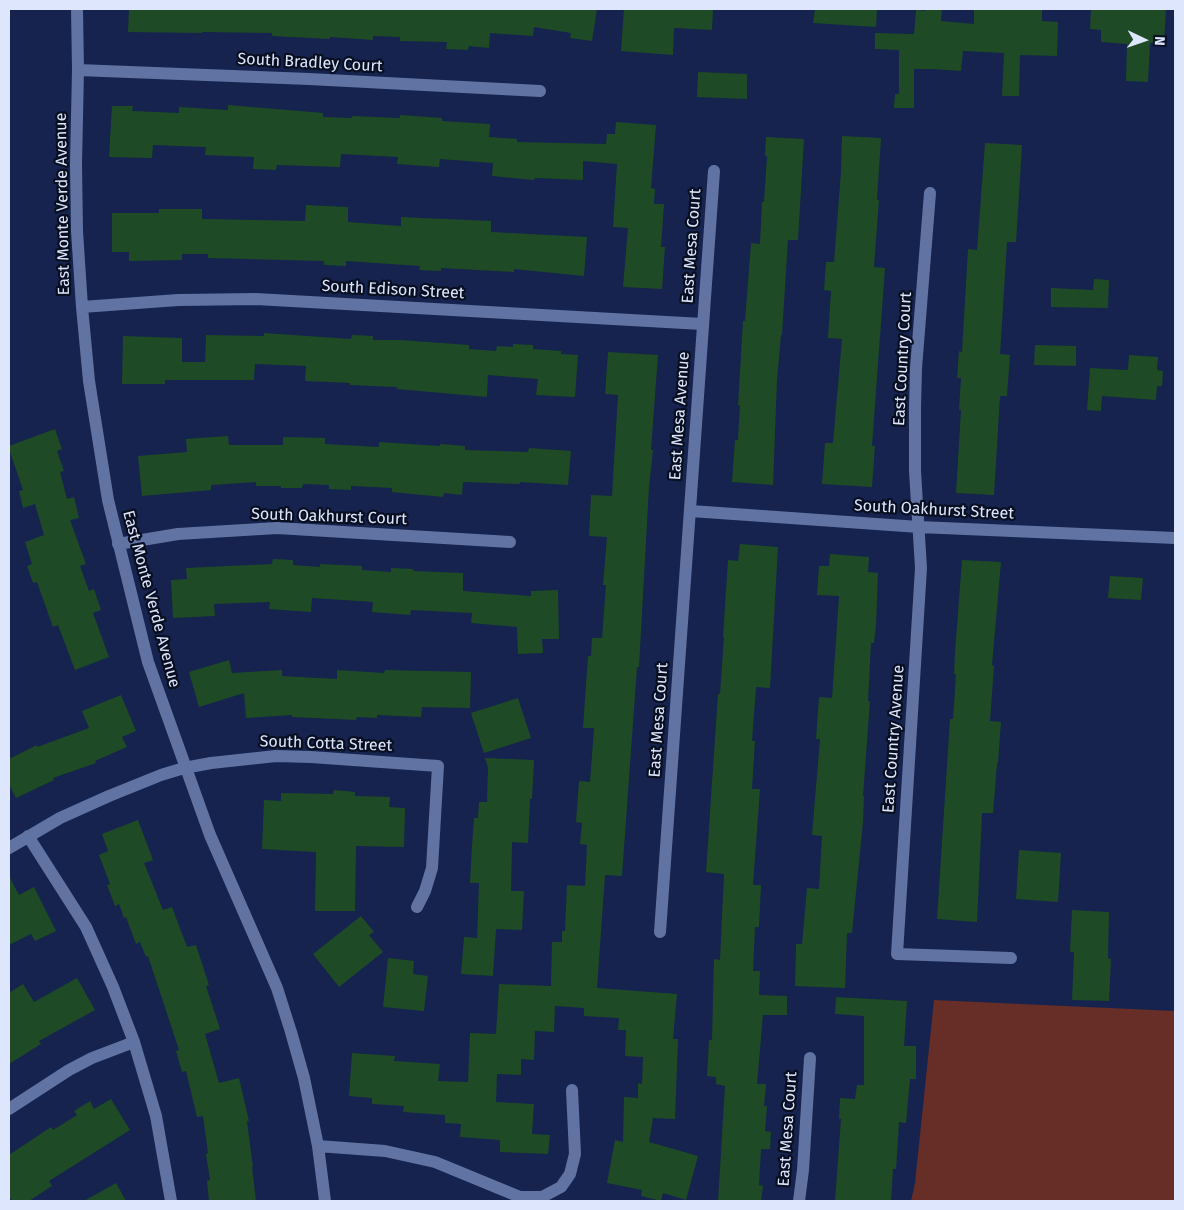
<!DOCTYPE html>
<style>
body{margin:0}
#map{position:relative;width:1184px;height:1210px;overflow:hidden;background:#15234e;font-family:"Fira Sans",sans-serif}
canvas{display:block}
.frame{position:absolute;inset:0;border:10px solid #dde6fd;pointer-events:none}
.north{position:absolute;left:1119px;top:15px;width:50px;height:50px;-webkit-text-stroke:4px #080f21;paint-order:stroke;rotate:93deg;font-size:14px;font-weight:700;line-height:20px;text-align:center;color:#dde6fd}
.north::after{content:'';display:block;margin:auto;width:18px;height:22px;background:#dde6fd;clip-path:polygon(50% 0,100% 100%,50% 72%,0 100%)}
</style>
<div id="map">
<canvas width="1184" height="1210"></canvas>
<div class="frame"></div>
<div class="north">N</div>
</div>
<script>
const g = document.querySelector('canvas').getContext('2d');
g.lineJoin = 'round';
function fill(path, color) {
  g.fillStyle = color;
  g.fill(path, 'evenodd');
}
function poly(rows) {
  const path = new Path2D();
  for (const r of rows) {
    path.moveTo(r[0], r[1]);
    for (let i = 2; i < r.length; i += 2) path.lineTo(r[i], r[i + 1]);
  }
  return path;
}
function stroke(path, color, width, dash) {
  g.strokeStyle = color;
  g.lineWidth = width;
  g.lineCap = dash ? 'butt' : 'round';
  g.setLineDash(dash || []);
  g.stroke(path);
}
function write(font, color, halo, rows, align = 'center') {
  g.font = font + ' "Fira Sans",sans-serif';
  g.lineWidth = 4.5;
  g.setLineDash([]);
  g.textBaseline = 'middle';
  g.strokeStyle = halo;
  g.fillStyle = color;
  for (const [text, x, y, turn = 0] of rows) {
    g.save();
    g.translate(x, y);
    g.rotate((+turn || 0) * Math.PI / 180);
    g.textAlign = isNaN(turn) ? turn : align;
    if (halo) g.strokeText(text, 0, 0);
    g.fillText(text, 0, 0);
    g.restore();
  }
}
fill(poly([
 [934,1000,1175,1011,1175,1201,911,1201,915,1183]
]), '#672d27');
fill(poly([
 [129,9,597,9,592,41,570,38,571,33,534,27,533,36,490,33,489,48,469,46,468,50,446,49,447,42,400,41,400,37,373,36,373,40,330,37,330,39,272,36,272,33,202,32,202,33,128,32],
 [624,9,713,9,712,30,674,28,673,55,621,51],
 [815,9,877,9,876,27,813,23],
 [926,9,942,9,941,21,974,24,974,9,1042,9,1042,21,1058,22,1057,56,1020,55,1019,96,1002,96,1004,53,963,51,961,71,933,69,914,69,914,108,894,108,895,94,899,94,899,50,875,49,875,33,914,34,916,10,925,11],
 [1091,9,1166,9,1164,43,1150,43,1148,82,1126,81,1127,44,1101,42,1101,30,1090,29],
 [698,72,747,74,747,99,697,97],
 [228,105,323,113,323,117,352,118,352,116,400,118,400,115,442,118,442,121,490,124,489,137,517,139,517,142,606,144,607,134,615,134,616,122,656,125,651,188,655,189,654,204,664,204,661,247,665,247,662,289,623,287,628,228,613,227,617,164,583,161,583,180,535,178,534,180,492,176,493,163,440,159,439,167,397,164,398,157,341,154,340,167,277,165,276,170,253,169,254,157,205,155,206,147,153,145,152,158,109,157,112,106,133,106,132,111,179,113,179,107,228,110],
 [842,136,881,138,877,200,879,200,874,267,885,268,872,446,875,446,872,487,822,484,825,443,833,443,842,339,828,338,831,291,824,290,826,262,834,262,841,172],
 [766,137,804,139,798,240,788,240,782,335,781,335,777,380,773,485,732,482,735,440,738,440,740,405,738,405,743,321,745,321,751,243,760,244,762,202,764,202,767,156,765,156],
 [985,143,1022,145,1016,242,1007,242,1000,354,1010,355,1007,396,1000,396,994,495,956,493,961,410,959,410,961,378,957,378,959,351,962,352,968,249,977,250],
 [306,205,348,207,348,222,401,226,401,217,491,221,491,232,587,237,584,276,514,269,514,272,441,268,441,271,419,270,420,266,346,261,346,266,324,265,324,261,208,258,208,254,182,254,182,260,129,261,129,252,112,252,112,213,159,213,159,209,202,209,202,219,305,221],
 [1094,279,1109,280,1108,308,1051,307,1051,288,1093,290],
 [264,333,351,339,352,335,373,336,373,340,400,340,469,345,469,349,496,351,497,346,513,347,513,344,533,345,533,349,561,351,561,354,578,355,575,397,536,395,538,379,488,375,487,397,397,389,397,387,350,385,350,383,305,381,306,366,255,364,254,380,165,380,165,384,122,384,123,336,182,338,182,362,205,362,206,335,264,336],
 [1035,345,1076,346,1076,366,1034,365],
 [608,352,658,355,651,450,653,450,649,487,639,667,637,667,622,876,605,875,597,988,677,994,673,1039,678,1039,675,1119,653,1118,649,1142,698,1156,686,1200,663,1193,661,1201,641,1196,642,1190,607,1183,615,1140,623,1142,624,1097,638,1098,638,1083,642,1084,643,1057,625,1056,626,1030,618,1030,619,1018,584,1016,584,1008,555,1006,554,1032,535,1031,534,1060,521,1059,521,1075,497,1074,496,1102,534,1104,532,1134,550,1135,548,1154,500,1152,500,1140,460,1137,461,1124,445,1123,445,1115,403,1112,404,1106,372,1104,372,1098,349,1096,352,1053,395,1056,394,1061,440,1064,438,1081,468,1082,470,1033,496,1034,499,984,551,986,552,942,562,942,562,931,565,931,567,885,585,886,587,845,580,844,582,823,576,822,579,781,590,782,594,728,583,728,588,656,591,656,592,638,602,638,606,585,603,585,607,537,589,536,591,495,612,496,618,395,605,394],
 [1129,355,1158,357,1157,370,1163,371,1162,386,1157,386,1156,400,1102,396,1101,411,1087,410,1090,368,1128,370],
 [55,429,62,449,57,451,64,471,60,472,67,499,74,497,79,518,70,520,86,564,80,566,89,591,94,589,101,610,93,613,109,657,75,670,58,625,53,627,37,582,33,583,27,566,32,564,25,542,44,535,35,504,23,508,19,491,23,490,9,449,9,446],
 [228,436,229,445,283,445,283,437,325,438,325,444,379,447,379,442,440,446,440,444,465,446,465,450,528,452,529,448,571,451,568,485,520,482,520,484,463,482,462,495,444,493,443,497,392,492,392,488,351,486,351,490,329,489,329,485,303,484,302,488,281,488,281,486,256,486,256,482,211,485,211,490,142,496,138,456,187,452,186,439],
 [740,544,778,547,770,688,756,687,752,741,755,741,752,789,760,789,753,885,761,885,759,927,755,927,753,971,760,971,759,995,787,996,787,1015,763,1015,757,1084,766,1084,764,1106,767,1106,765,1131,771,1132,770,1149,761,1149,759,1185,763,1186,761,1201,718,1201,725,1086,716,1084,716,1077,707,1076,709,1040,712,1040,714,959,720,960,724,874,706,872,718,694,720,694,724,637,723,637,728,560,738,561],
 [830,554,869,557,868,572,878,573,876,626,874,643,871,643,868,701,870,701,863,796,864,796,863,822,852,933,847,933,845,988,795,986,796,944,802,944,807,888,819,889,822,836,812,835,820,739,816,739,819,697,832,698,839,596,817,595,819,566,829,566],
 [273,559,293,560,293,565,320,567,320,564,362,566,362,570,391,572,391,568,413,569,413,571,463,573,463,591,531,596,531,591,558,590,559,639,542,639,543,653,518,654,517,627,471,623,472,613,411,610,410,615,372,612,373,602,312,598,311,612,269,609,270,602,214,604,215,616,173,618,171,580,187,579,186,568,272,564],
 [962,560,1001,562,992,665,994,666,990,721,1001,722,998,763,997,763,993,813,982,813,977,922,937,919,950,719,953,719,956,674,954,674,955,652],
 [1110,576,1143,578,1141,600,1108,598],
 [229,660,232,673,282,670,282,676,337,679,337,670,384,673,385,670,471,672,470,708,422,707,421,717,377,715,377,718,357,717,356,720,292,717,292,715,246,718,244,693,199,707,189,672],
 [121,695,136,731,122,737,127,747,95,761,96,763,53,778,54,780,16,798,9,784,9,759,37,745,37,747,89,728,82,711],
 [518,698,531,738,484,753,471,713],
 [485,758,534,760,532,799,530,799,528,843,512,842,511,891,524,891,522,930,496,929,493,976,461,974,464,937,477,938,479,883,470,883,472,846,474,818,478,818,479,802,487,802,488,768],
 [334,790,355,792,355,796,390,797,389,807,405,808,404,847,356,846,355,911,315,911,316,852,262,849,264,800,281,801,281,793,333,794],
 [138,820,153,860,144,863,163,910,172,907,187,947,196,945,209,985,206,986,220,1029,205,1034,219,1083,239,1078,249,1121,247,1121,253,1167,252,1167,256,1201,209,1201,207,1181,210,1180,206,1154,208,1153,203,1116,197,1117,186,1071,182,1072,176,1051,179,1050,148,956,146,957,140,942,136,944,126,917,124,918,119,904,115,906,107,885,110,884,99,855,108,851,102,834],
 [1019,850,1061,853,1058,902,1016,899],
 [9,876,19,895,34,887,56,931,35,941,31,934,9,945],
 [1072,910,1109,912,1108,958,1111,959,1109,1001,1072,1000,1074,952,1070,952],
 [361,916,374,932,369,935,383,952,339,987,313,954],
 [388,958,414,961,413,974,428,976,424,1011,383,1007],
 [77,978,95,1010,39,1041,41,1044,9,1064,9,993,23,984,34,1002],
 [836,997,907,1001,904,1046,916,1046,916,1079,910,1079,906,1123,899,1122,896,1169,893,1169,891,1201,835,1201,841,1119,839,1119,840,1098,855,1099,857,1085,864,1085,864,1016,835,1014],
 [111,1099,130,1130,49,1181,52,1186,29,1201,12,1201,9,1196,9,1155,51,1127,53,1130,77,1115,74,1111,90,1101,94,1109],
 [116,1183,126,1201,84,1201]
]), '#1e4b25');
stroke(poly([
 [77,9,78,70,76,164,77,231,82,307,89,381,108,500,148,662,210,835,277,988,291,1032,304,1078,318,1146,325,1201],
 [78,70,309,79,540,91],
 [930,193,916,368,915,408,915,471,921,568,897,954,1011,958],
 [82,307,178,300,256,299,702,324],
 [691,511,919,527,1175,538],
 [118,544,178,534,277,528,510,542],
 [28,836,86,927,113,987,134,1042,156,1116,171,1201],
 [9,848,60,818,109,796,161,775,184,768,211,763,276,756,311,757,438,766,432,868,425,891,417,907],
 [660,932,714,171],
 [9,1109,69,1070,92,1058,134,1042],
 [318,1146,385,1151,435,1162,520,1197,542,1197,561,1187,570,1174,575,1154,572,1090],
 [799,1201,803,1170,810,1058]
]), '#6073a3', 12);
write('16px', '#dde6fd', '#080f21', [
 ["South Bradley Court",310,63,3],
 ["East Monte Verde Avenue",63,204,-91],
 ["East Mesa Court",692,246,-86],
 ["South Edison Street",393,290,3],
 ["East Country Court",903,359,-87],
 ["East Mesa Avenue",680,416,-86],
 ["South Oakhurst Street",934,510,3],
 ["South Oakhurst Court",329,517,2],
 ["East Monte Verde Avenue",151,599,75],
 ["East Mesa Court",659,720,-86],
 ["East Country Avenue",894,739,-86],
 ["South Cotta Street",326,744,2],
 ["East Mesa Court",788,1129,-86]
]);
</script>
